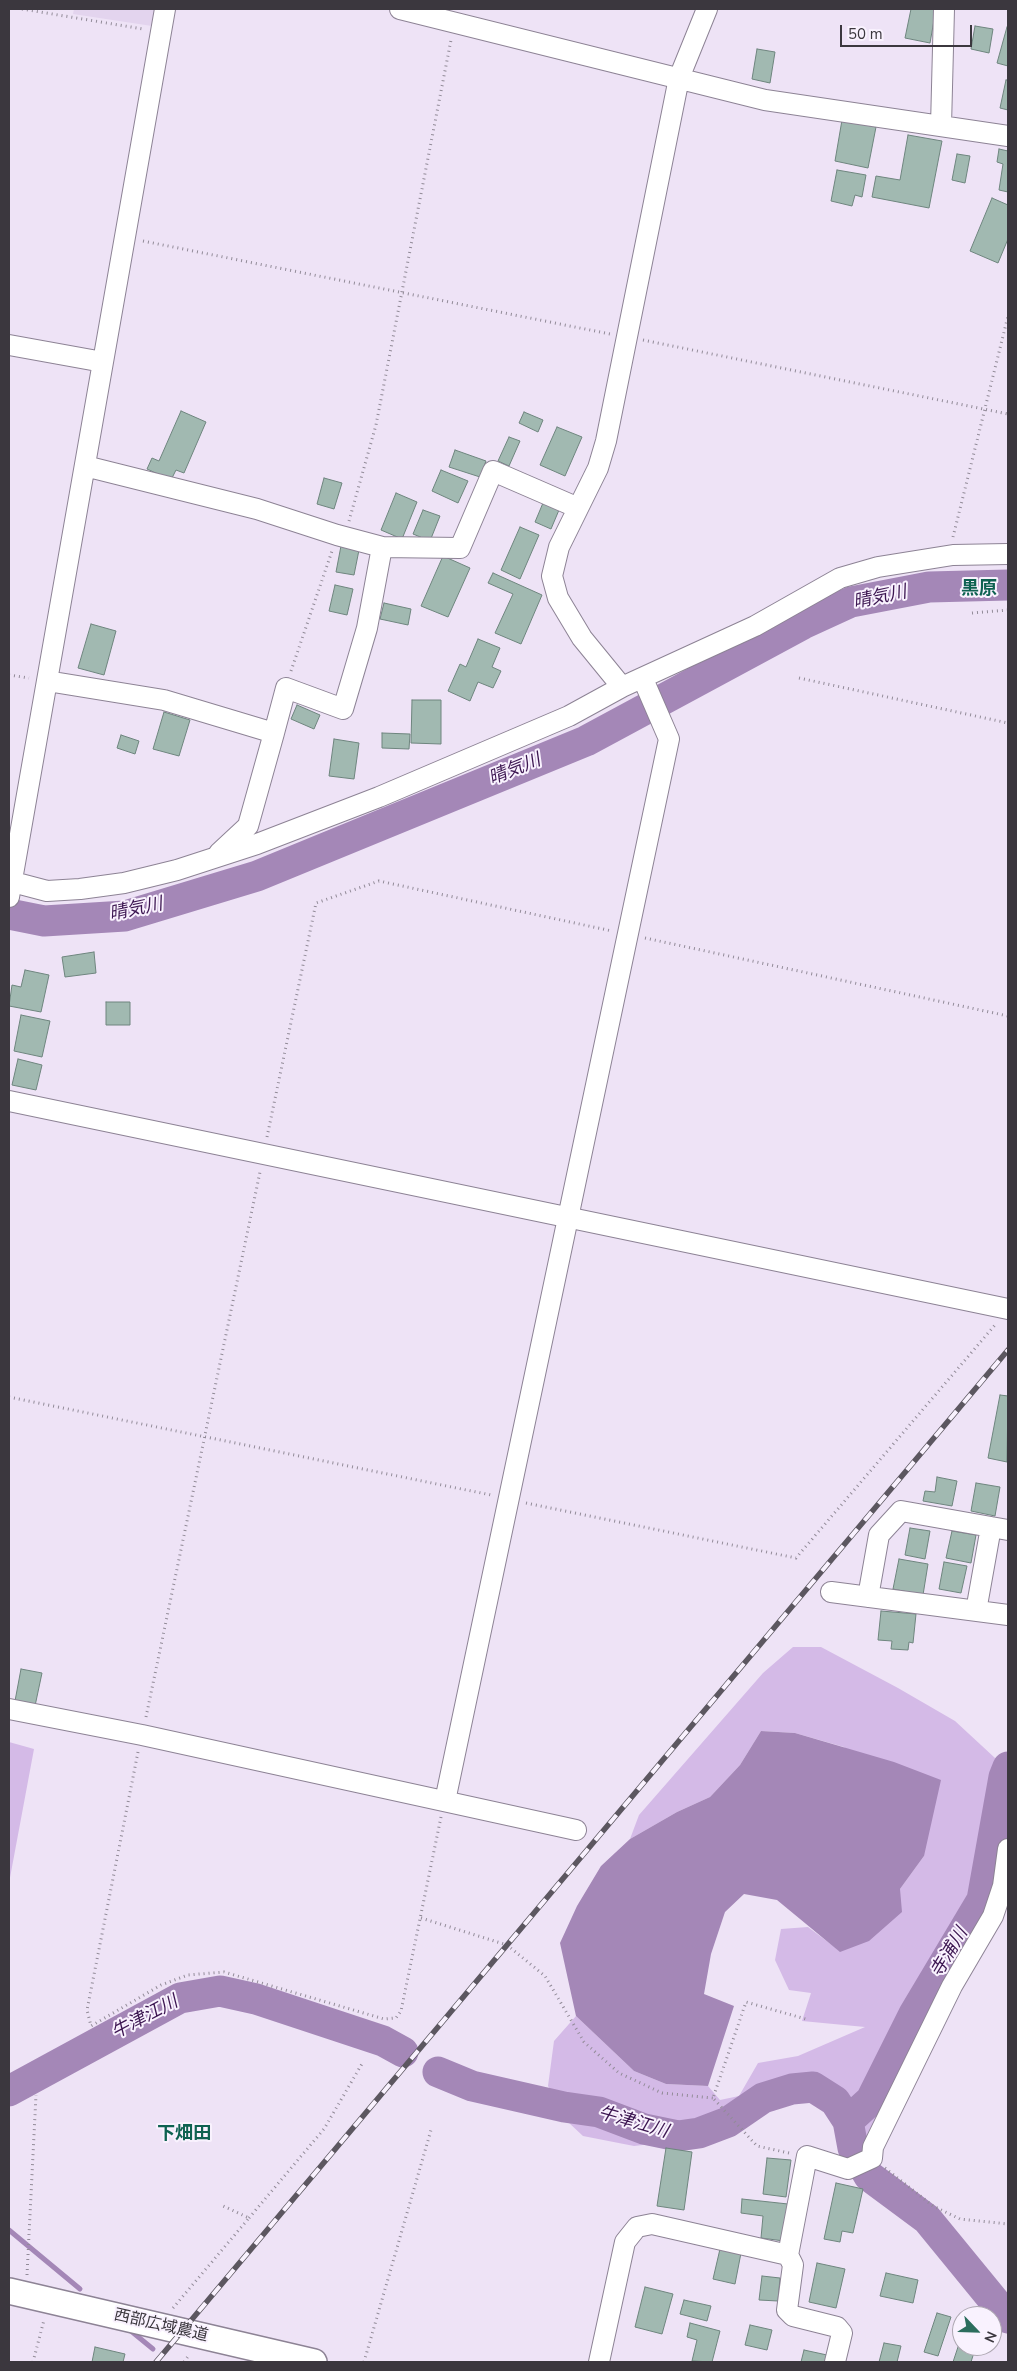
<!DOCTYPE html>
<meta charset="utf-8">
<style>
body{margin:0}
#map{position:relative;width:1017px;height:2371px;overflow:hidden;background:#eee3f6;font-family:"Nunito Sans",sans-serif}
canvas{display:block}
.frame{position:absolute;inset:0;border:10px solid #3b373e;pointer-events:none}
.north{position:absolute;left:952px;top:2306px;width:50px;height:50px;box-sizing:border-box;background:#f9f2fe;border:1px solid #ada7b1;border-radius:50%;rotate:114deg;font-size:14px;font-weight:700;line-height:20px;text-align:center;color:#3b373e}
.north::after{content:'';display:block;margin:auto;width:18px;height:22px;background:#2c6d5d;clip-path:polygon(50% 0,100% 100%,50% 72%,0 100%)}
.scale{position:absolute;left:840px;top:25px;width:132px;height:22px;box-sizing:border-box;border:2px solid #3b373e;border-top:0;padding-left:6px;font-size:15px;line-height:18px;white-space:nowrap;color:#3b373e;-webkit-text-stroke:4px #f9f2fe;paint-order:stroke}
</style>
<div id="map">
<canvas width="1017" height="2371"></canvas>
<div class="frame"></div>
<div class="north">N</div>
<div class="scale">50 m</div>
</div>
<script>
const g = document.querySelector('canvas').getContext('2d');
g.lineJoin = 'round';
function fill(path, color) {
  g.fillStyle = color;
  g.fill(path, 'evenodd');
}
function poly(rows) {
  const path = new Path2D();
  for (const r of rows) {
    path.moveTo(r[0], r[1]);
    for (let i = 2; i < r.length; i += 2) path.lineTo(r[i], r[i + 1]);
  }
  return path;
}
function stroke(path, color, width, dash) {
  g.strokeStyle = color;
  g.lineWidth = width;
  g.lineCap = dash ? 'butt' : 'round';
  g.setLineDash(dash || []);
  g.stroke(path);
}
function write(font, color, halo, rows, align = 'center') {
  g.font = font + ' "Nunito Sans","Noto Sans JP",sans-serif';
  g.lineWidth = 4;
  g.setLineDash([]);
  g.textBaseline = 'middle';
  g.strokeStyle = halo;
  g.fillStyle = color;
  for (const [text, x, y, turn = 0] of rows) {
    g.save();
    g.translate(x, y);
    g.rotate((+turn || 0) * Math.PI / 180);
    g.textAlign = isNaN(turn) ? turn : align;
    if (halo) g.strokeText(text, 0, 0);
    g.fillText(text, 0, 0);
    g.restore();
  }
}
fill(poly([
 [74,9,155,9,152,26,73,14]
]), '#e3d4ee');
fill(poly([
 [793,1647,821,1647,898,1688,955,1721,1008,1770,1008,1815,1003,1853,989,1907,954,1962,868,2145,857,2156,840,2147,833,2115,805,2098,750,2115,712,2137,634,2146,583,2136,568,2122,548,2086,554,2041,576,2016,634,2071,666,2084,708,2086,720,2100,739,2096,758,2063,798,2056,865,2027,802,2021,811,1993,789,1990,775,1960,781,1929,808,1927,840,1951,900,1889,924,1856,844,1747,795,1733,761,1731,740,1765,710,1797,677,1812,630,1839,639,1815,763,1673],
 [9,1742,34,1749,9,1883]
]), '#d4bae7');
fill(poly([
 [761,1731,795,1733,894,1762,941,1780,924,1856,900,1889,902,1912,869,1941,840,1952,777,1900,744,1894,725,1912,711,1954,704,1994,734,2006,708,2086,666,2084,634,2071,576,2016,560,1943,577,1906,601,1866,630,1839,677,1812,710,1797,740,1765]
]), '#a487b7');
stroke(poly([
 [9,2230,80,2289],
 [131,2331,153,2349]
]), '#a487b7', 5);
stroke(poly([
 [9,914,44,921,125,916,257,876,586,741,803,624,851,602,929,587,1008,585],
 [438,2072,472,2086,564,2107,599,2112,644,2129,678,2136,699,2133,728,2122,763,2098,792,2089,813,2087,835,2101,848,2121,853,2148,869,2176,927,2219,1008,2318],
 [9,2091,180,1998,220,1991,256,1999,383,2041,403,2052],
 [848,2121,871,2100,914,2014,982,1900,1004,1777,1008,1767]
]), '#a487b7', 31);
const building = poly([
 [911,9,936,9,930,43,905,38,911,9],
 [975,26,993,29,989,53,971,49,975,26],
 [1007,27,1008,27,1008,66,997,63,1007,27],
 [757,49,775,52,770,83,752,79,757,49],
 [1006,80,1008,80,1008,110,1000,108,1006,80],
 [842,120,876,127,868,168,835,161,842,120],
 [908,135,942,141,929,208,872,197,876,176,900,180,908,135],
 [999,149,1008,151,1008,192,999,190,1003,164,997,162,999,149],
 [957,154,970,156,965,183,952,180,957,154],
 [837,170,866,175,862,197,855,195,852,206,831,201,837,170],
 [992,198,1008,205,1008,239,998,263,970,251,992,198],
 [181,411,206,422,184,473,176,470,171,480,147,469,152,458,159,461,181,411],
 [524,412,543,420,538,432,519,423,524,412],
 [557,427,582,437,565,476,540,465,557,427],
 [509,437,520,441,509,466,498,461,509,437],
 [455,450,486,461,480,477,449,467,455,450],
 [441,470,468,481,458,503,432,491,441,470],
 [324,478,342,483,334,509,317,504,324,478],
 [396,493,417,502,402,539,381,530,396,493],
 [543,503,559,510,551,529,535,522,543,503],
 [423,510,440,516,430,541,413,534,423,510],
 [520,527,539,535,520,579,501,570,520,527],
 [341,546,359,550,354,575,336,572,341,546],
 [443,556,470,568,448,617,421,606,443,556],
 [493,573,542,595,521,644,495,633,513,594,488,583,493,573],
 [335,585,353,589,347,615,329,611,335,585],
 [384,603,411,609,408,625,380,619,384,603],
 [91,624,116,631,104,675,78,668,91,624],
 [478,639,500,648,492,667,501,671,493,688,478,682,470,701,448,691,460,664,466,667,478,639],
 [412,700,441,700,441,744,411,743,412,700],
 [297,705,320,715,314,729,291,719,297,705],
 [164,712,190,720,179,756,153,749,164,712],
 [382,733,410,734,409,749,382,748,382,733],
 [121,735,139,741,135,754,117,748,121,735],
 [334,739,359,743,354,779,329,776,334,739],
 [94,952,96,973,65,977,62,957,94,952],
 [25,970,49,975,41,1012,9,1006,12,985,21,987,25,970],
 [106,1002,130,1002,130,1025,106,1025,106,1002],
 [21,1015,50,1021,42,1057,14,1051,21,1015],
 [18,1059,42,1065,36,1090,12,1085,18,1059],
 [1000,1395,1008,1396,1007,1462,988,1458,1000,1395],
 [937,1477,957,1481,952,1506,923,1501,925,1491,935,1492,937,1477],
 [976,1483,1000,1487,995,1516,971,1511,976,1483],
 [910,1528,930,1531,925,1559,905,1555,910,1528],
 [952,1531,976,1535,971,1563,946,1558,952,1531],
 [899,1559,928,1564,923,1595,893,1589,899,1559],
 [944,1562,967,1566,961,1593,939,1589,944,1562],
 [881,1611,916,1614,913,1643,909,1642,908,1650,891,1649,892,1641,878,1640,881,1611],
 [21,1669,42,1673,35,1706,15,1701,21,1669],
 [666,2148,692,2152,684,2210,657,2206,666,2148],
 [767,2158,791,2160,786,2197,763,2194,767,2158],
 [836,2183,863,2189,853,2233,842,2231,840,2242,824,2239,836,2183],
 [742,2199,788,2204,784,2241,761,2238,763,2216,741,2213,742,2199],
 [720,2249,741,2253,735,2284,713,2279,720,2249],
 [817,2263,845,2269,836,2308,809,2302,817,2263],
 [886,2273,918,2280,913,2303,880,2296,886,2273],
 [762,2276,780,2278,778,2301,759,2300,762,2276],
 [645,2287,673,2294,662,2334,635,2327,645,2287],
 [684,2300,711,2306,707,2321,680,2314,684,2300],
 [937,2313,951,2317,938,2356,924,2352,937,2313],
 [690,2323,720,2331,712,2362,692,2361,697,2340,687,2337,690,2323],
 [750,2325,772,2330,767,2350,745,2345,750,2325],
 [962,2335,962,2346,976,2346,971,2362,953,2362,962,2335],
 [884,2343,901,2346,897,2362,879,2362,884,2343],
 [95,2347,125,2354,123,2362,92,2362,95,2347],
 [804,2350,827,2355,825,2362,801,2362,804,2350]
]);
fill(building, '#a1b9b1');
stroke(building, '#6e857e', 1);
const minor = poly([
 [400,9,765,100,1008,136],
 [941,126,944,9],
 [9,345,103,362],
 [85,466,257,509,337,535,382,547,460,548,493,471,576,507],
 [47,681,164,700,274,733,286,688,343,709,367,628,382,547],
 [622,687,582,638,558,598,552,576,559,547,598,468,606,441,679,78,707,9],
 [219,853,248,826,274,733],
 [9,881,47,891,80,889,124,883,177,870,257,844,379,797,569,716,622,687,755,626,840,578,878,567,953,555,1008,554],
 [9,897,165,9],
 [9,1101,1008,1309],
 [831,1592,1008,1615],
 [868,1597,879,1535,901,1511,991,1527],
 [976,1611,991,1527,1008,1530],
 [9,1709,142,1735,576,1830],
 [445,1801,669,739,643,679],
 [599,2362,625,2242,637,2227,652,2224,788,2255],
 [835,2362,842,2333,837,2327,793,2316,787,2310,793,2265,788,2255,807,2156,848,2169,872,2158,873,2147,952,1986,993,1916,1003,1886,1008,1849]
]);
const tertiary = poly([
 [9,2291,314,2362]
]);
stroke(minor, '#8d8395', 22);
stroke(tertiary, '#8d8395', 28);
stroke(poly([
 [22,9,143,29],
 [143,241,610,334],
 [643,340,1008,414],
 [349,521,376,425,451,40],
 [953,537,1008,316],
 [972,613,1008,610],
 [291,671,332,551],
 [9,675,29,678],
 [799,678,1008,723],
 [645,938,1008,1016],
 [267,1137,316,903,379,881,612,931],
 [9,1397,491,1495],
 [526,1503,796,1558,995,1325],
 [146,1717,260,1172],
 [138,1752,87,2010,91,2026,161,1985,188,1975,224,1972,384,2019,396,2018,401,2011,441,1817],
 [421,1918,507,1945,545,1976,584,2042,619,2073,662,2093,713,2098],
 [789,2153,757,2146,713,2098,746,2002,809,2020],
 [885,2168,933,2206,960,2219,1008,2224],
 [249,2218,324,2129,363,2062],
 [27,2275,36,2095],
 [173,2308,249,2218,221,2205],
 [33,2362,44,2320],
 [184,2362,189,2355],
 [364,2362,431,2130]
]), '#928b98', 3, [1, 4]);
stroke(minor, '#fff', 20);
stroke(tertiary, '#fff', 25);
const rail = poly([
 [156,2362,1008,1350]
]);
stroke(rail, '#5c5760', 5.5);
stroke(rail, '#f9f2fe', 4, [11]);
write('16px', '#3b373e', '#f9f2fe', [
 ["西部広域農道",161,2326,13]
]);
write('bold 18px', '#0e6251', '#f9f2fe', [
 ["黒原",979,590],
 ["下畑田",184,2135]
]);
write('italic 18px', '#3c1651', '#f9f2fe', [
 ["晴気川",880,598,-12],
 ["晴気川",515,770,-22],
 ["晴気川",136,910,-12],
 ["寺浦川",950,1953,-59],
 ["牛津江川",145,2018,-28],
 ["牛津江川",633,2123,16]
]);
</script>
